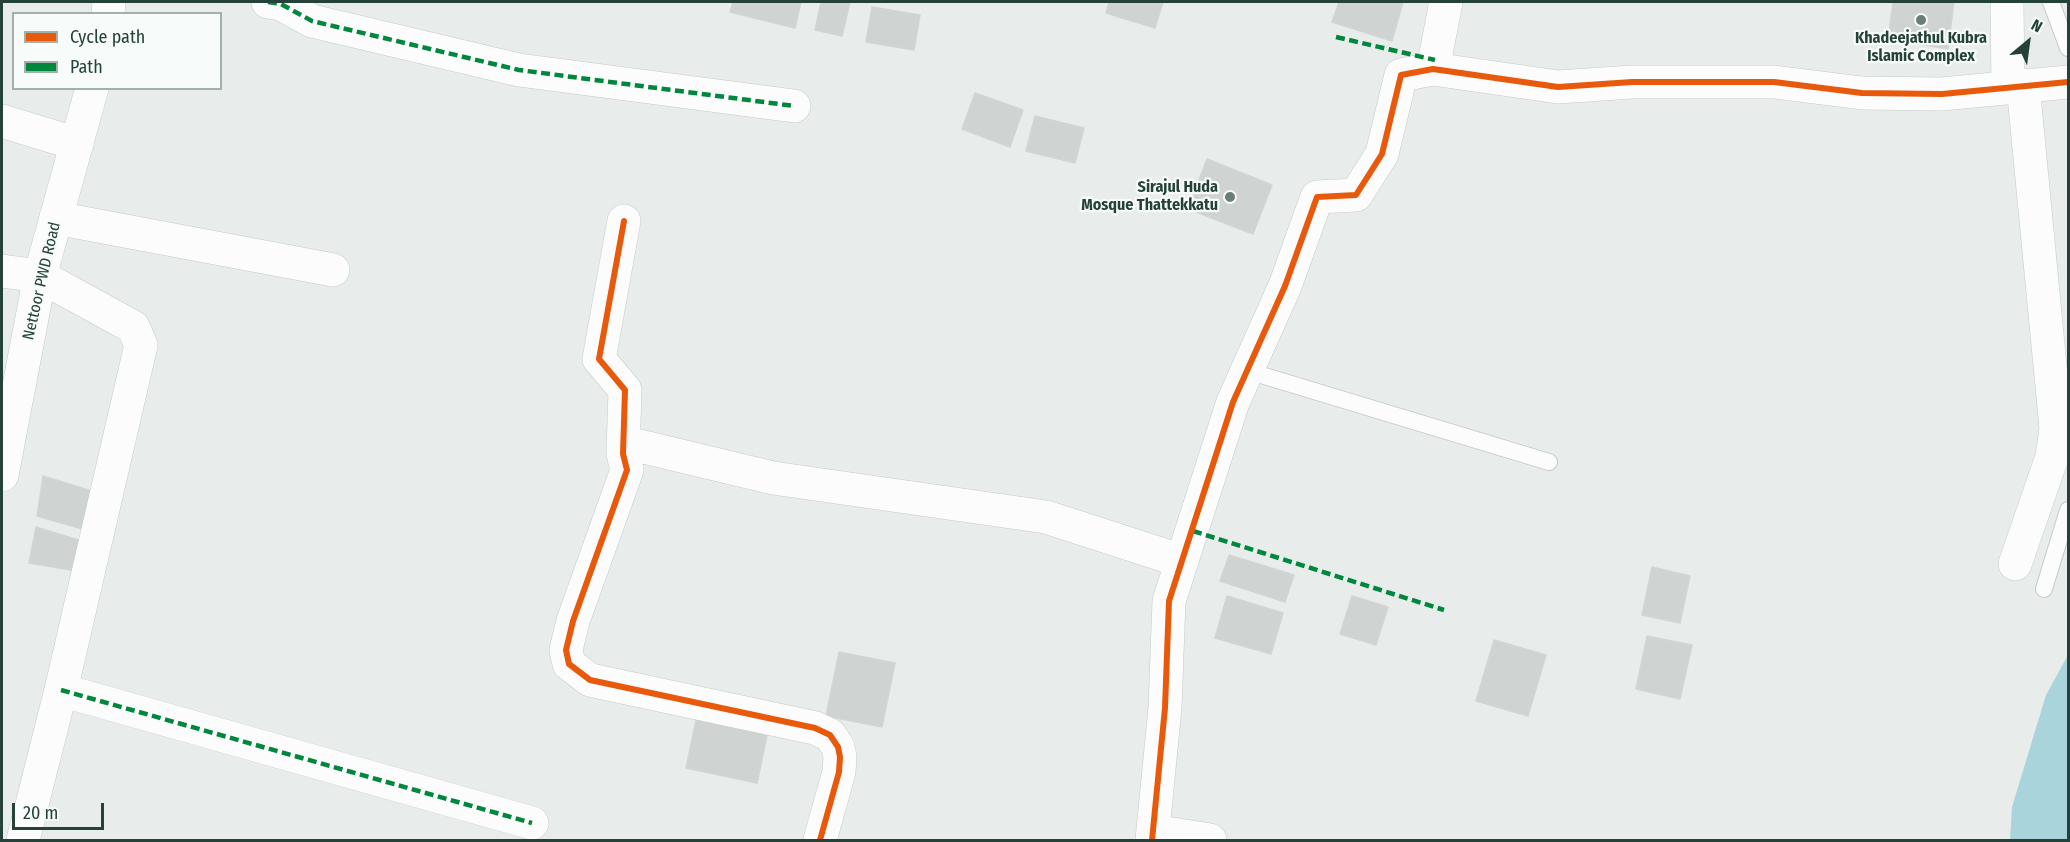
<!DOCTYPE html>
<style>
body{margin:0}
#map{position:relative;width:2070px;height:842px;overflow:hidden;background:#e8edeb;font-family:"Fira Sans Condensed",sans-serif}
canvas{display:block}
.frame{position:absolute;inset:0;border:3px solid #24423a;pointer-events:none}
.legend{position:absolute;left:12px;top:12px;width:210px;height:78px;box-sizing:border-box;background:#f7fbf9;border:2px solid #a3b1ad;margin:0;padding:8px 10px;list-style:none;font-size:18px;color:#24423a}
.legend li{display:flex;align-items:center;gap:12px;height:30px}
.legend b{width:30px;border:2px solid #a3b1ad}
.north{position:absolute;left:1998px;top:12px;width:60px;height:60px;-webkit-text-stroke:4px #f7fbf9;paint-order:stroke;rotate:29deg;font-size:16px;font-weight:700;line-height:24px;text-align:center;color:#24423a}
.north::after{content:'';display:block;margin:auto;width:21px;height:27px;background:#24423a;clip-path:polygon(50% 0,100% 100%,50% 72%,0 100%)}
.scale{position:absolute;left:12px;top:803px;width:92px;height:27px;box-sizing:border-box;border:3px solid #24423a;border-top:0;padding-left:8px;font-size:18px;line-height:21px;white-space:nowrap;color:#24423a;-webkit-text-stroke:4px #f7fbf9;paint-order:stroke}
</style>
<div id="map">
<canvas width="2070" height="842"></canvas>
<div class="frame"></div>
<ul class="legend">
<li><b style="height:8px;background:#e8590c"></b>Cycle path</li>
<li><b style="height:8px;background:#00873e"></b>Path</li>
</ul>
<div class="north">N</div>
<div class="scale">20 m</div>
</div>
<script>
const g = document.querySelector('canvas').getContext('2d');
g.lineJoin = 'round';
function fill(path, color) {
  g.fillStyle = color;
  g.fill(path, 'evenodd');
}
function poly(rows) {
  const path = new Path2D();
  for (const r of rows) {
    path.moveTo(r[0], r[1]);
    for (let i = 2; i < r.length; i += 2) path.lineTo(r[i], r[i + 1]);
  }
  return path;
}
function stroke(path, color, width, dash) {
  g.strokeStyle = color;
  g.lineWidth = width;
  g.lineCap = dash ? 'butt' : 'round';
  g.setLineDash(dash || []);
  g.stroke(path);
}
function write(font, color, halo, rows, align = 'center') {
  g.font = font + ' "Fira Sans Condensed",sans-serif';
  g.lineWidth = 4.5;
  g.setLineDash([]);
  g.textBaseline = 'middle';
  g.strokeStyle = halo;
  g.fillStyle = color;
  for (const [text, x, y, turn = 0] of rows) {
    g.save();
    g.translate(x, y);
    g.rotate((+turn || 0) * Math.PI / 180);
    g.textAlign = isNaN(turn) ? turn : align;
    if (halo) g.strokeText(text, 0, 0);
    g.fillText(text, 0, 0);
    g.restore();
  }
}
fill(poly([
 [2068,655,2068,840,2010,840,2012,807,2046,695]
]), '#a9d4db');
const building = poly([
 [733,2,801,2,795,28,730,12,733,2],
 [821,2,850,2,842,36,815,30,821,2],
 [1109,2,1163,2,1155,28,1106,13,1109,2],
 [1339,2,1403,2,1392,41,1332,22,1339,2],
 [1893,2,1954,2,1948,49,1888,39,1893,2],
 [872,7,920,15,914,50,866,42,872,7],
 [975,93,1023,110,1010,147,962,129,975,93],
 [1035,116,1084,128,1075,163,1026,151,1035,116],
 [1207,159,1272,185,1253,234,1188,209,1207,159],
 [43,476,95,492,86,530,37,516,43,476],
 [36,527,88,543,83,572,29,563,36,527],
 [1229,555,1294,575,1285,602,1220,581,1229,555],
 [1652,567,1690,576,1680,623,1642,615,1652,567],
 [1227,596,1283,613,1271,654,1215,638,1227,596],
 [1352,596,1388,607,1376,645,1340,634,1352,596],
 [1647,636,1692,645,1680,699,1636,689,1647,636],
 [1494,640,1546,655,1528,716,1476,701,1494,640],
 [839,652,895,663,882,727,826,716,839,652],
 [698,711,769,726,757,783,686,768,698,711]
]);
fill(building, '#cfd4d2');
stroke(building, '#d1d6d4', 1.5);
const lane = poly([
 [2051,2,2068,48],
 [1248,371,1549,462],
 [2044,589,2068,510]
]);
const street = poly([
 [268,2,281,4,312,21,519,70,794,106],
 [2007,2,2008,86],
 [1433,69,1446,2],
 [2,121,77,144],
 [56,218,333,270],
 [624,221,599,359,625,390,623,454,627,470,573,621,566,650,569,664,590,680,815,728,830,735,838,747,840,757,839,772,820,840],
 [2,271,40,276,133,327,141,345,61,690,23,840],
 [623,442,773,478,1046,517,1182,561],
 [2015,564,2052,457,2056,428,2023,85],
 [61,690,532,823],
 [1153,831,1210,840],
 [1152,840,1165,708,1169,601,1233,402,1285,286,1317,197,1356,195,1382,154,1401,75,1433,69,1558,87,1632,82,1774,82,1862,93,1942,94,2068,82]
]);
const secondary = poly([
 [108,14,109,2],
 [2,475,40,276,92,88]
]);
stroke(lane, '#c5cac8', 18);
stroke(street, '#c5cac8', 34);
stroke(secondary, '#c3cbc8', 34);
stroke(lane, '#fcfcfc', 16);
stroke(street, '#fcfcfc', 33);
stroke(secondary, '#fcfcfc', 33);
stroke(poly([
 [268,2,281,4,312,21,519,70,794,106],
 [1336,37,1435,60],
 [1193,531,1444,610],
 [61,690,532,823]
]), '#00873e', 4.5, [9, 4.5]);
stroke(poly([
 [624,221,599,359,625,390,623,454,627,470,573,621,566,650,569,664,590,680,815,728,830,735,838,747,840,757,839,772,820,840],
 [1152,840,1165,708,1169,601,1233,402,1285,286,1317,197,1356,195,1382,154,1401,75,1433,69,1558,87,1632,82,1774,82,1862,93,1942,94,2068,82]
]), '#e8590c', 6);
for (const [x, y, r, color] of [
 [1921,20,6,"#697e78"],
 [1230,197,6,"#697e78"]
]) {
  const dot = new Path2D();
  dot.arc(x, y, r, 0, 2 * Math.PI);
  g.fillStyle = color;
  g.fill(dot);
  stroke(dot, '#f7fbf9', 2);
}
write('bold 16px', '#24423a', '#f7fbf9', [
 ["Khadeejathul Kubra",1921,39],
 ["Islamic Complex",1921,57],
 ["Sirajul Huda",1218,188,"right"],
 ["Mosque Thattekkatu",1218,206,"right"]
]);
write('16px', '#24423a', '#f7fbf9', [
 ["Nettoor PWD Road",42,281,-77]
]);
</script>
